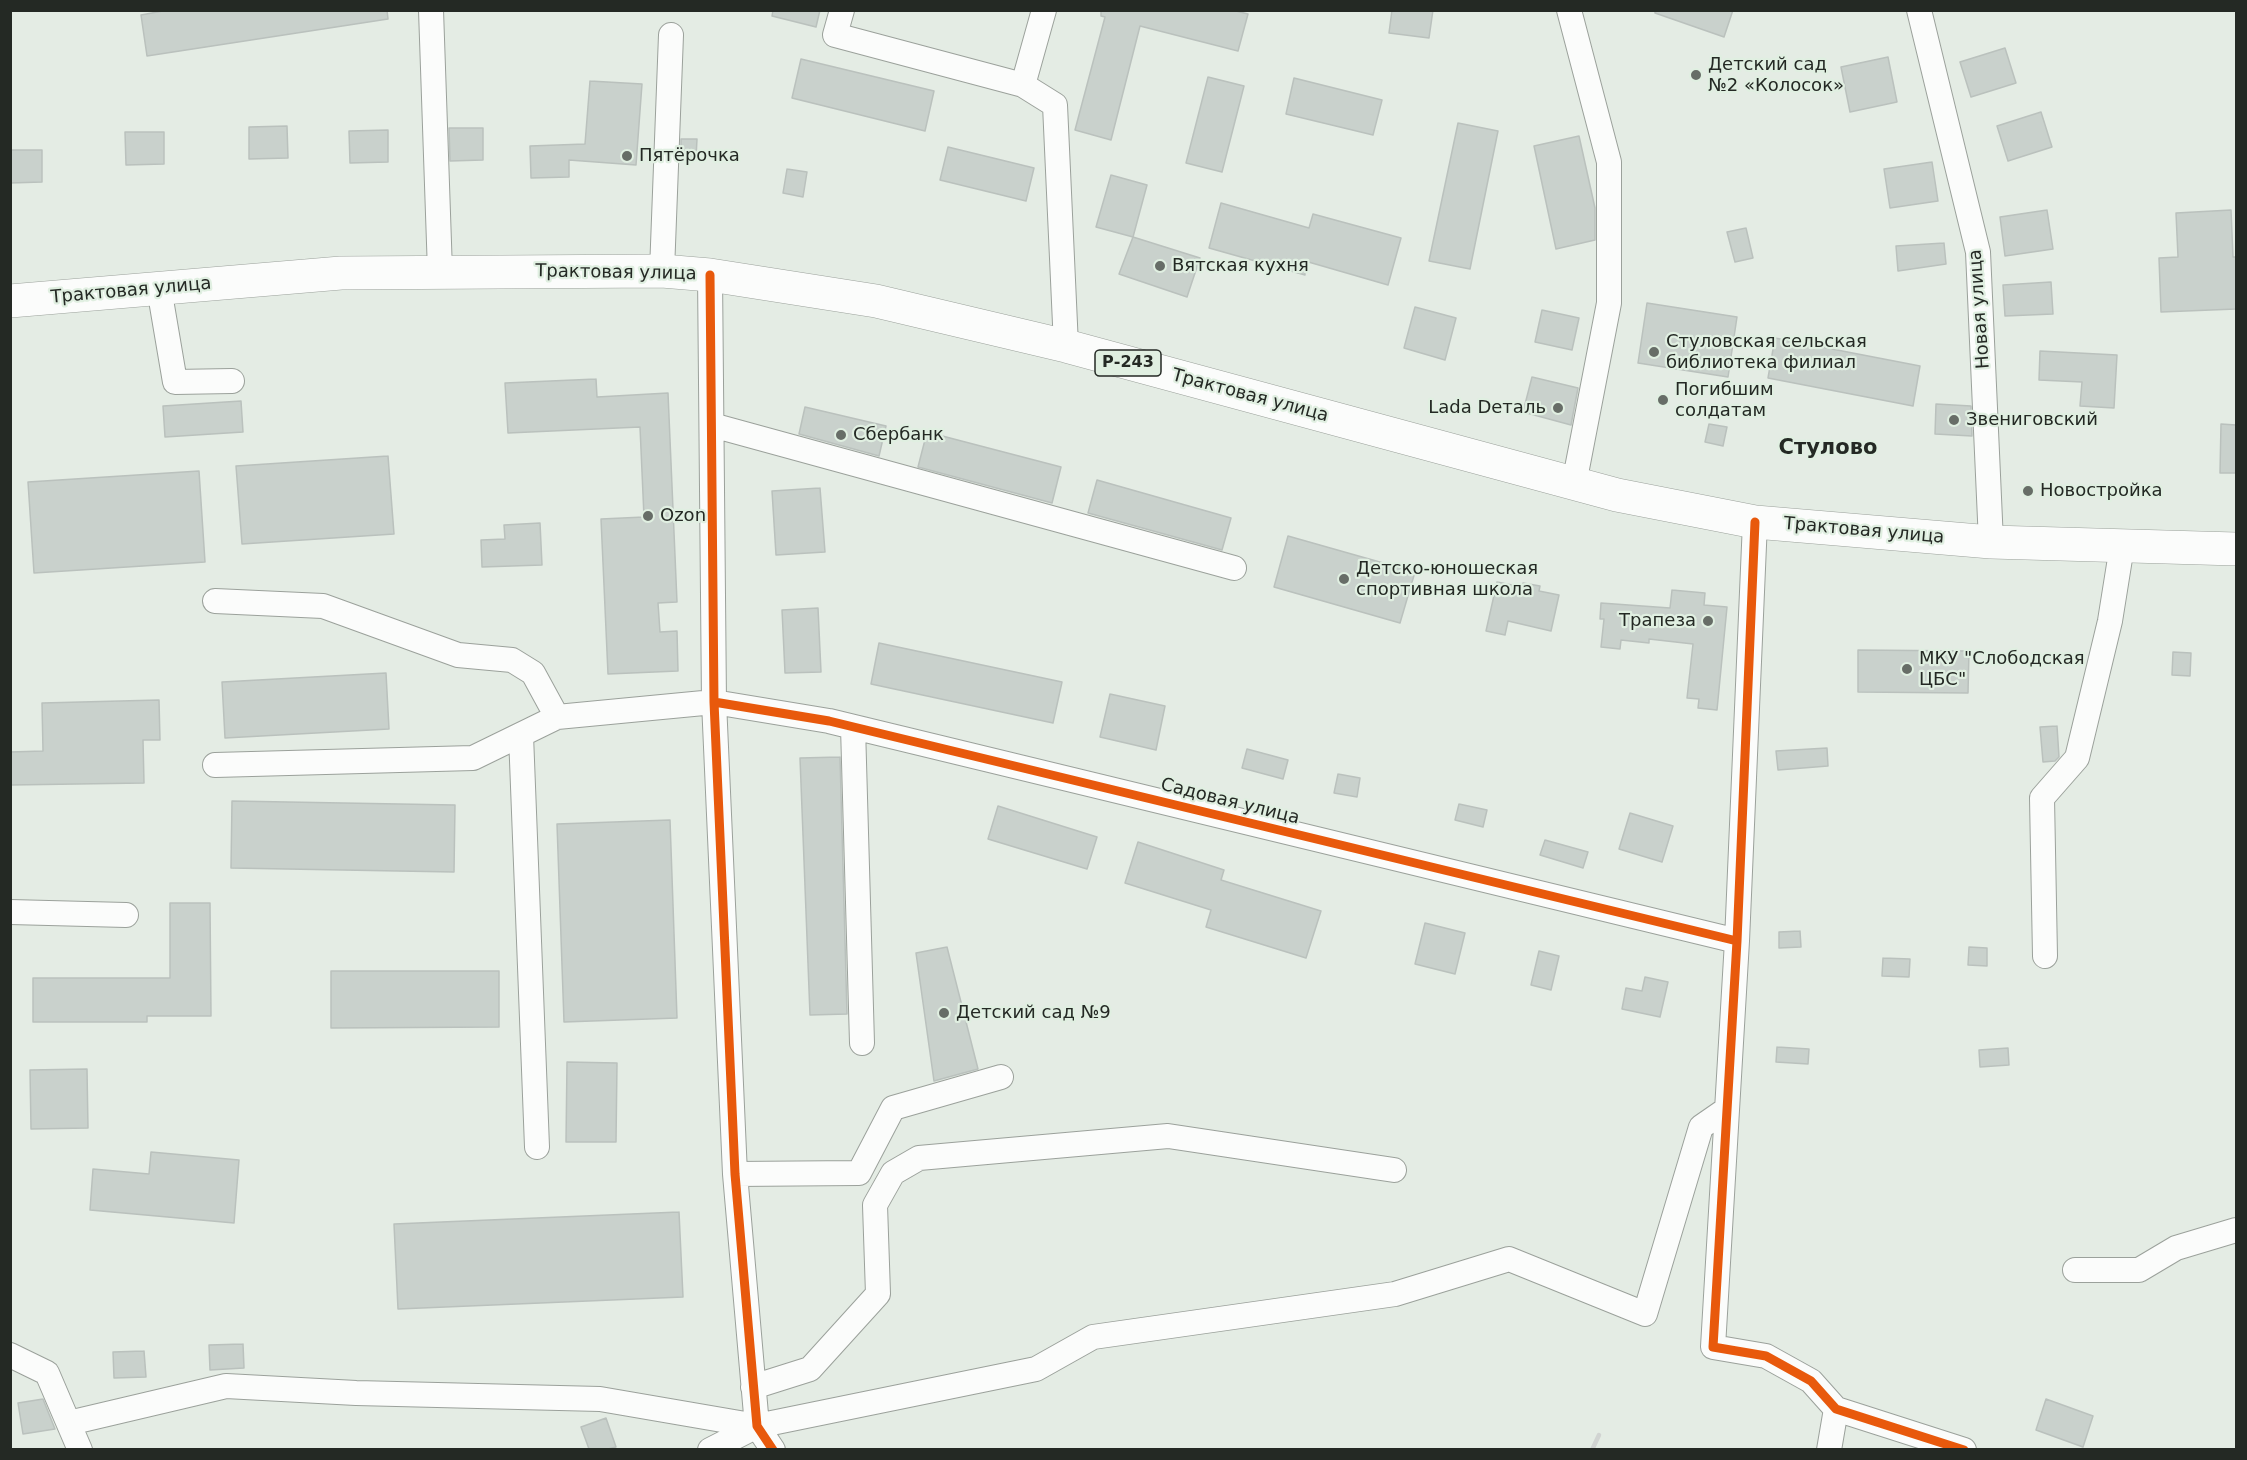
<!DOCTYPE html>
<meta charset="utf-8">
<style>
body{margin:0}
#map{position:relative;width:2247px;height:1460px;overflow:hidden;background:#e4ece4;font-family:"DejaVu Sans",sans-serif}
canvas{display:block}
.frame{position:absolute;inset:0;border:12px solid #242924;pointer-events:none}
</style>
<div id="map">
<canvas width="2247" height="1460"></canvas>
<div class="frame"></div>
</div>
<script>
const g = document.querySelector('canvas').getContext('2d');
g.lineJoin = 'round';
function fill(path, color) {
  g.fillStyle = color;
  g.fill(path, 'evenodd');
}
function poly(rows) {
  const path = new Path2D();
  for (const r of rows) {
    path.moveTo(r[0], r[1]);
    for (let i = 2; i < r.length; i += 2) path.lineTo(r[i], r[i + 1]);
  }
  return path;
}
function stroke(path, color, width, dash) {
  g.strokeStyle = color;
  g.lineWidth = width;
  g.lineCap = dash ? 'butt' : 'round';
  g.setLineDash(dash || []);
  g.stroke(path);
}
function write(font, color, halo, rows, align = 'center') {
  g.font = font + ' "DejaVu Sans",sans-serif';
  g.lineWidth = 4.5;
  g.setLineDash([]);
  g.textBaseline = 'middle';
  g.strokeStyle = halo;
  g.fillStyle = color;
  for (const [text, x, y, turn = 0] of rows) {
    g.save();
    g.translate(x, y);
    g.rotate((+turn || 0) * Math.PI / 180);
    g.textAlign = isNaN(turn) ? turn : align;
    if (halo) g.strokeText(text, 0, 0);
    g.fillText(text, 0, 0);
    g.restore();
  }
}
const building = poly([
 [168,10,387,10,388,19,147,56,141,15,168,10],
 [773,10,820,10,816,27,772,16,773,10],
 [1101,10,1232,10,1248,14,1238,51,1140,26,1111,140,1075,130,1105,17,1101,16,1101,10],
 [1392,10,1433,10,1429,38,1389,33,1392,10],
 [1655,10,1733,10,1724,37,1655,13,1655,10],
 [2005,48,2016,83,1971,97,1960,62,2005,48],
 [1888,57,1897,102,1850,112,1841,67,1888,57],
 [801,59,934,91,925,131,792,98,801,59],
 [1208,77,1244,86,1222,172,1186,163,1208,77],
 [1294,78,1382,100,1373,135,1286,114,1294,78],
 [590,81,642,84,636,165,569,160,569,177,531,178,530,146,585,144,590,81],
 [2041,112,2052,147,2008,161,1997,126,2041,112],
 [1458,123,1498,131,1470,269,1429,261,1458,123],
 [287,126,288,158,249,159,249,127,287,126],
 [449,128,483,128,483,160,450,161,449,128],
 [388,130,388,162,350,163,349,131,388,130],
 [125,132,164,132,164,164,126,165,125,132],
 [1579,136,1595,208,1595,240,1556,249,1534,146,1579,136],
 [681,139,697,139,696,158,681,157,681,139],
 [948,147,1034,168,1026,201,940,180,948,147],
 [10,150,42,150,42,182,10,183,10,150],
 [1932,162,1938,201,1890,208,1884,169,1932,162],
 [787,169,807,172,803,197,783,193,787,169],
 [1111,175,1147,185,1133,237,1096,227,1111,175],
 [1221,203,1309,228,1313,214,1401,238,1388,285,1305,261,1305,275,1209,248,1221,203],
 [2047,210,2053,249,2005,256,2000,217,2047,210],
 [2231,210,2233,257,2236,257,2236,309,2161,312,2159,258,2178,257,2176,213,2231,210],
 [1746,228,1753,258,1735,262,1727,232,1746,228],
 [1133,237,1200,258,1187,297,1119,274,1133,237],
 [1944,243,1946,264,1898,271,1896,246,1944,243],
 [2051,282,2053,314,2005,316,2003,285,2051,282],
 [1647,303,1737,317,1728,377,1638,363,1647,303],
 [1415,307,1456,318,1445,360,1404,348,1415,307],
 [1542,310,1579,318,1572,350,1535,342,1542,310],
 [1775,338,1920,366,1913,406,1768,378,1775,338],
 [2040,351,2117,355,2114,408,2080,406,2082,382,2039,380,2040,351],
 [1532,377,1578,388,1571,425,1523,412,1532,377],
 [596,379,597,397,668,393,677,602,658,603,660,632,677,631,678,671,608,674,601,519,644,517,640,427,508,433,505,383,596,379],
 [241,401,243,432,165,437,163,406,241,401],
 [1936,404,1971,406,1972,436,1935,434,1936,404],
 [805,407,886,426,879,456,799,434,805,407],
 [1709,424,1727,427,1723,446,1705,442,1709,424],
 [2221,424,2236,425,2236,473,2220,473,2221,424],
 [927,432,1061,467,1052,503,918,467,927,432],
 [388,456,394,534,242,544,236,466,388,456],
 [199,471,205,562,34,573,28,482,199,471],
 [1097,480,1231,518,1222,550,1088,513,1097,480],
 [820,488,825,552,776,555,772,491,820,488],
 [540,523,542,565,482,567,481,540,505,539,504,525,540,523],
 [1288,536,1415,572,1400,623,1274,587,1288,536],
 [1497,582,1522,587,1523,583,1540,586,1539,591,1559,595,1551,631,1508,621,1505,635,1486,631,1497,582],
 [1672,590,1705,593,1704,605,1727,607,1717,710,1698,708,1699,699,1687,698,1693,644,1649,639,1649,643,1621,640,1620,649,1601,647,1604,619,1600,619,1601,603,1670,608,1672,590],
 [818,608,821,672,785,673,782,610,818,608],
 [879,643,1062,682,1053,723,871,684,879,643],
 [1858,650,1969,651,1968,693,1858,692,1858,650],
 [2173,652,2191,653,2190,676,2172,675,2173,652],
 [386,673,389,729,225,738,222,682,386,673],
 [1110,694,1165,706,1156,750,1100,737,1110,694],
 [159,700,160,740,143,740,144,783,10,785,10,752,43,751,42,703,159,700],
 [2057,726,2059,757,2055,761,2043,762,2040,727,2057,726],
 [1827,748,1828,766,1778,770,1776,751,1827,748],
 [1247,749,1288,760,1283,779,1242,768,1247,749],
 [840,757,847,1014,810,1015,800,758,840,757],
 [1338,774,1360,778,1357,797,1334,793,1338,774],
 [232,801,455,805,454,872,231,868,232,801],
 [1459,804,1487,810,1483,827,1455,820,1459,804],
 [998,806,1097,837,1087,869,988,839,998,806],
 [1630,813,1673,826,1662,862,1619,849,1630,813],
 [670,820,677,1018,564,1022,557,824,670,820],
 [1545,840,1588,852,1583,868,1540,855,1545,840],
 [1138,842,1224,870,1221,880,1321,911,1306,958,1206,927,1211,910,1125,883,1138,842],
 [170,903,210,903,211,1016,147,1016,147,1022,33,1022,33,978,170,978,170,903],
 [1425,923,1465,933,1455,974,1415,964,1425,923],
 [1800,931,1801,947,1779,948,1779,932,1800,931],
 [947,947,978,1069,934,1081,916,953,947,947],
 [1969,947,1987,948,1987,966,1968,965,1969,947],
 [1539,951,1559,956,1551,990,1531,985,1539,951],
 [1883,958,1910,959,1909,977,1882,976,1883,958],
 [331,971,499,971,499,1027,331,1028,331,971],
 [1645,977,1668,982,1660,1017,1622,1009,1626,988,1642,991,1645,977],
 [1777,1047,1809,1049,1808,1064,1776,1062,1777,1047],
 [2008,1048,2009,1065,1980,1067,1979,1050,2008,1048],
 [567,1062,617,1063,616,1142,566,1142,567,1062],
 [87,1069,88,1128,31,1129,30,1070,87,1069],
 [151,1152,239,1160,234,1223,90,1210,93,1169,149,1174,151,1152],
 [679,1212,683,1297,398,1309,394,1224,679,1212],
 [243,1344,244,1368,210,1370,209,1345,243,1344],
 [144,1351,146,1377,114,1378,113,1352,144,1351],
 [43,1399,55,1429,23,1434,18,1403,43,1399],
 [2046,1399,2093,1416,2083,1447,2036,1430,2046,1399],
 [606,1418,616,1447,608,1449,589,1449,581,1427,606,1418]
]);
fill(building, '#c9d1cc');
stroke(building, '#bac1bd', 1.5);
const minor = poly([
 [431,10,440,272],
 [842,10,835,35,1023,85,1055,105,1066,346],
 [1569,10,1609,162,1609,303,1574,484],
 [1919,10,1978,252,1991,542],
 [1023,85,1044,10],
 [662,271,671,35],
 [710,275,714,702,735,1174,757,1426,773,1450],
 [159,288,175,382,232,381],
 [712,425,1234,568],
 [1755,522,1737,941,1713,1347,1766,1356,1811,1381,1836,1409,1964,1450],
 [215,601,323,606,458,655,512,660,533,673,557,717,714,702,829,721,1737,941],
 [853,727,862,1043],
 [521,735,537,1147],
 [215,765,473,758,557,717],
 [10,912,126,915],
 [2045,956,2042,798,2077,758,2110,621,2122,546],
 [735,1174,859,1173,893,1108,1001,1077],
 [2075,1270,2139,1270,2176,1248,2236,1230],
 [10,1355,47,1373,80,1450],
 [753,1387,810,1369,878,1294,875,1205,893,1173,919,1158,1168,1136,1394,1170],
 [69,1423,226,1386,356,1393,600,1399,757,1426],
 [710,1450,757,1426,1036,1369,1093,1337,1395,1294,1509,1259,1645,1314,1701,1127,1727,1109],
 [1829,1450,1836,1409]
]);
const highway = poly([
 [10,301,341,273,662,271,710,275,876,301,1066,346,1617,495,1755,522,1991,542,2236,549]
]);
stroke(minor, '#9ba19b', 26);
stroke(highway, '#9ba19b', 34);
stroke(minor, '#fbfcfb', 24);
stroke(highway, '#fbfcfb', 33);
stroke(poly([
 [1592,1450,1599,1435]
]), '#d1d4d2', 4.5);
stroke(poly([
 [710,275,714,702,735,1174,757,1426,773,1450],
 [1755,522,1737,941,1713,1347,1766,1356,1811,1381,1836,1409,1964,1450],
 [714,702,829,721,1737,941]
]), '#e8590c', 9);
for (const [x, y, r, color] of [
 [1696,75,6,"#676d67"],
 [627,156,6,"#676d67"],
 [1160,266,6,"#676d67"],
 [1654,352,6,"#676d67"],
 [1663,400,6,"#676d67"],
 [1558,408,6,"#676d67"],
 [1954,420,6,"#676d67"],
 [841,435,6,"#676d67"],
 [2028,491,6,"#676d67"],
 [648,516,6,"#676d67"],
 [1344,579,6,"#676d67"],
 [1708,621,6,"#676d67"],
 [1907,669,6,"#676d67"],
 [944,1013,6,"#676d67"]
]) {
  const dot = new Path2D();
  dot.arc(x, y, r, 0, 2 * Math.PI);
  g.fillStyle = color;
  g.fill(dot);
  stroke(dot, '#e0efe1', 2);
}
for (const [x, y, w] of [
 [1128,363,66]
]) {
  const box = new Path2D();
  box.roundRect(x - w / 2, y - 13, w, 26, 4.5);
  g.fillStyle = '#e0efe1';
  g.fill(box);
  stroke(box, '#242924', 1.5);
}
write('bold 16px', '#242924', null, [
 ["Р-243",1128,363]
]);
write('18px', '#242924', '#e0efe1', [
 ["Детский сад",1708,65],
 ["№2 «Колосок»",1708,86],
 ["Пятёрочка",639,156],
 ["Вятская кухня",1172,266],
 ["Стуловская сельская",1666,342],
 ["библиотека филиал",1666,363],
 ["Погибшим",1675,390],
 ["солдатам",1675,411],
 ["Lada Dеталь",1546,408,"right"],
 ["Звениговский",1966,420],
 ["Сбербанк",853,435],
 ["Новостройка",2040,491],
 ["Ozon",660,516],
 ["Детско-юношеская",1356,569],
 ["спортивная школа",1356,590],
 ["Трапеза",1696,621,"right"],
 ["МКУ \"Слободская",1919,659],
 ["ЦБС\"",1919,680],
 ["Детский сад №9",956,1013]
], 'left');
write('18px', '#242924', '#e0efe1', [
 ["Трактовая улица",616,273,1],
 ["Трактовая улица",131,291,-5],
 ["Новая улица",1980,309,-94],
 ["Трактовая улица",1250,396,15],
 ["Трактовая улица",1864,531,5],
 ["Садовая улица",1230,802,14]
]);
write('bold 21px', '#242924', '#e0efe1', [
 ["Стулово",1828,449]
]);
</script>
